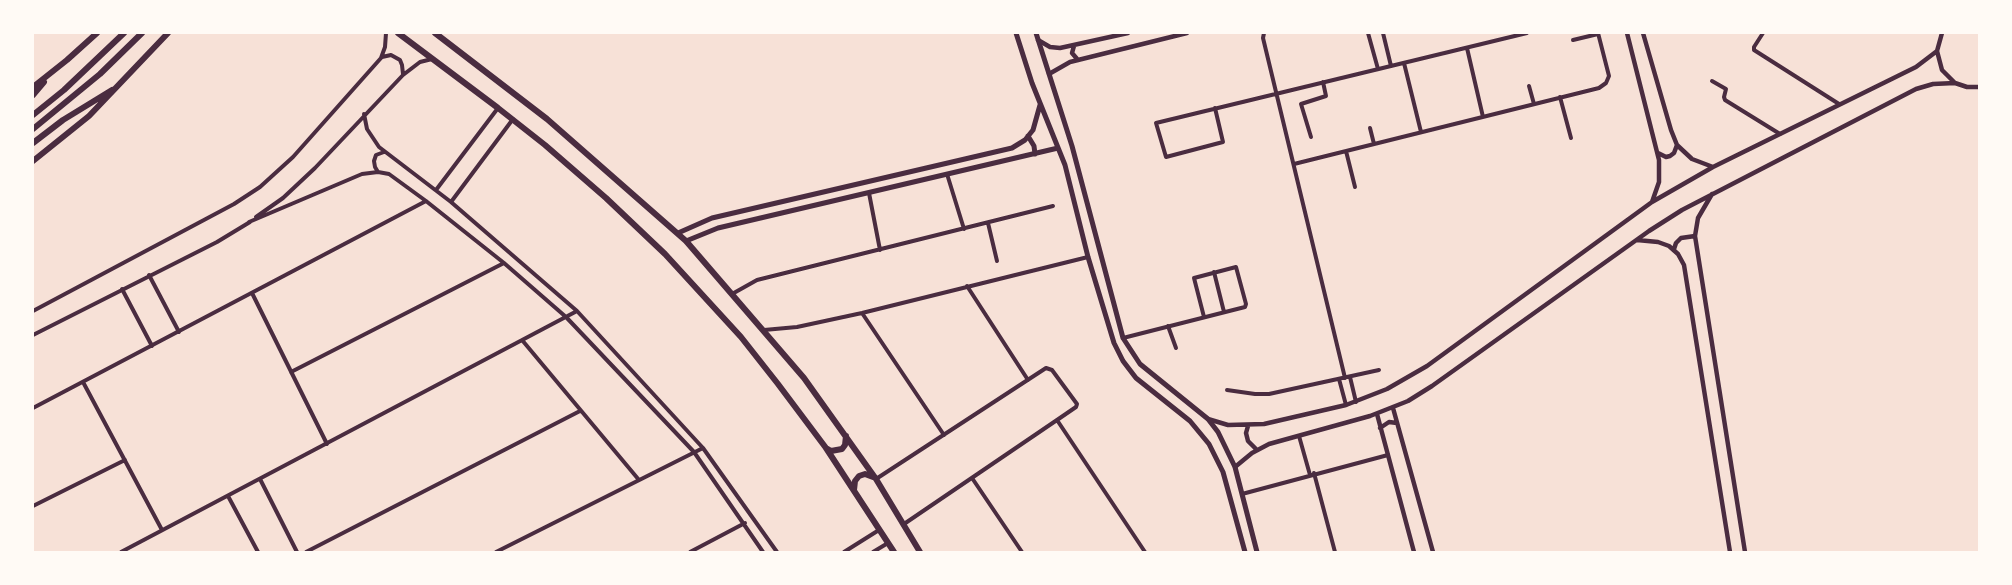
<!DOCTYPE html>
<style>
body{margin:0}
#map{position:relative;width:2012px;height:585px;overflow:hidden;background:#f7e1d7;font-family:Karla,sans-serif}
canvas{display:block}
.frame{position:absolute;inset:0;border:34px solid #fffaf5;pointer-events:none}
</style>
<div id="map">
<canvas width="2012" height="585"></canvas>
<div class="frame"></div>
</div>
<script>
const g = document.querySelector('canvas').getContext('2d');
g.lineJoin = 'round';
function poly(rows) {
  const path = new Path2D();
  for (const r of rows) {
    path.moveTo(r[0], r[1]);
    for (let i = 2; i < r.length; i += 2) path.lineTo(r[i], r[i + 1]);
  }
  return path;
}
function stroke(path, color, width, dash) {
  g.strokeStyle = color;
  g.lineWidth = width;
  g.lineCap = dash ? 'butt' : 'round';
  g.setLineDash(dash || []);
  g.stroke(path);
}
stroke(poly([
 [1264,33,1263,38,1345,378],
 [1368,33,1378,69],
 [1383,33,1391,66],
 [1763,33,1754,47,1754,50,1839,104],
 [1573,40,1598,34],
 [1467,48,1483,117],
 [382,57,391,55,400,60,402,65,403,74],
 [1404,63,1421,132],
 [1712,81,1726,89,1724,97,1725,100,1780,134],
 [1529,86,1534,104],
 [1560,97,1571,138],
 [1215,108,1223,142,1166,157,1156,123,1527,33],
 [364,114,367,129,379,147,451,202,577,311,703,448,777,552],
 [1370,128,1374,144],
 [1311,137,1301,104,1326,96,1323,82],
 [1346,151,1355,187],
 [1294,164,1599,88,1606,83,1609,76,1598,33],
 [378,172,375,167,374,161,376,155,384,152],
 [947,174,964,229],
 [436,190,498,108],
 [869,193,880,250],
 [451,202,513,119],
 [256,217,283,198,315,168,403,75,420,62,432,59],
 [249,222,362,174,378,172,389,174,426,201,504,263,566,317,694,452,763,552],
 [988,223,997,261],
 [1214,272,1224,312],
 [149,275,179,332],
 [967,286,1028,380],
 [122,289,152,346],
 [252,293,327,444],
 [732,294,757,280,1053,206],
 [33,311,234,204,260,187,293,157,381,58,385,47,386,33],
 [862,313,944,435],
 [1168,326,1176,348],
 [764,330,797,327,862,313,1088,257],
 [33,335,217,242,250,222],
 [1123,338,1245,307,1246,304,1236,267,1194,278,1204,317],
 [522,340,639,480],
 [291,372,504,263],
 [1350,377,1356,402],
 [1339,379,1346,405],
 [83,382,162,530],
 [1227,390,1255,394,1269,394,1379,370],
 [33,408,426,201],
 [1057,420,1145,552],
 [1299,436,1310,475],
 [1314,473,1335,552],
 [972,478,1022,552],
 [260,479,297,552],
 [876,479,1046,368,1052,370,1077,404,1076,407,1057,420,904,524],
 [1242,494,1388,455],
 [228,496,258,552],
 [33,506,125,460],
 [121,552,577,311],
 [306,552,580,411],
 [496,552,703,448],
 [690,552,745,523],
 [844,552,879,530],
 [873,552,888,543]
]), '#4a2c40', 4);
stroke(poly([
 [1627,33,1659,160,1659,182,1652,202],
 [1643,33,1671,130,1677,145,1692,159,1713,167],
 [1942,33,1937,51,1942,70,1955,83,1967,87,1979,87],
 [1038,40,1050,47,1060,48,1128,33],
 [1074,46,1072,53,1078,60],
 [1049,74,1070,62,1187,33],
 [1658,153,1666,157,1670,156,1674,153,1677,145],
 [1712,194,1698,218,1695,236,1745,552],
 [1637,240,1658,242,1669,246,1678,254,1684,265,1730,552],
 [1674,249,1676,243,1681,238,1695,236],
 [1393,408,1433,552],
 [1377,414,1414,552],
 [1208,419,1228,425,1264,424,1346,405,1387,389,1427,366,1652,202,1713,167,1916,67,1937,51],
 [1248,426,1246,433,1248,441,1257,450],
 [1380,428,1389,422,1397,423],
 [1235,467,1252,453,1269,444,1370,416,1408,401,1432,386,1649,231,1682,210,1916,89,1933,84,1955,83]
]), '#4a2c40', 4.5);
stroke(poly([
 [1016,33,1032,83,1065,165,1088,257,1114,343,1123,361,1136,378,1190,421,1209,444,1223,472,1245,552],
 [1036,33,1072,146,1123,338,1140,364,1208,419,1218,432,1235,467,1257,552],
 [1028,136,1034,146,1035,154],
 [678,233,712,218,1012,148,1025,140,1033,130,1040,105],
 [686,241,718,228,1058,148]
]), '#4a2c40', 5);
stroke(poly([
 [398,33,498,108,545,145,606,198,665,254,741,337,778,384,826,448,894,552],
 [435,33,547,119,686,241,804,378,876,479,920,552],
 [826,448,831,451,842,449,845,445,846,436],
 [854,490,855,481,859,476,865,474,873,477]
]), '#4a2c40', 6);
stroke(poly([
 [33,87,67,60,97,33],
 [33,95,44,82],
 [33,115,64,90,124,33],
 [33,129,100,74,142,33],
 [33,143,63,120,112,90],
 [33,161,89,116,168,33]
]), '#4a2c40', 6);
</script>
